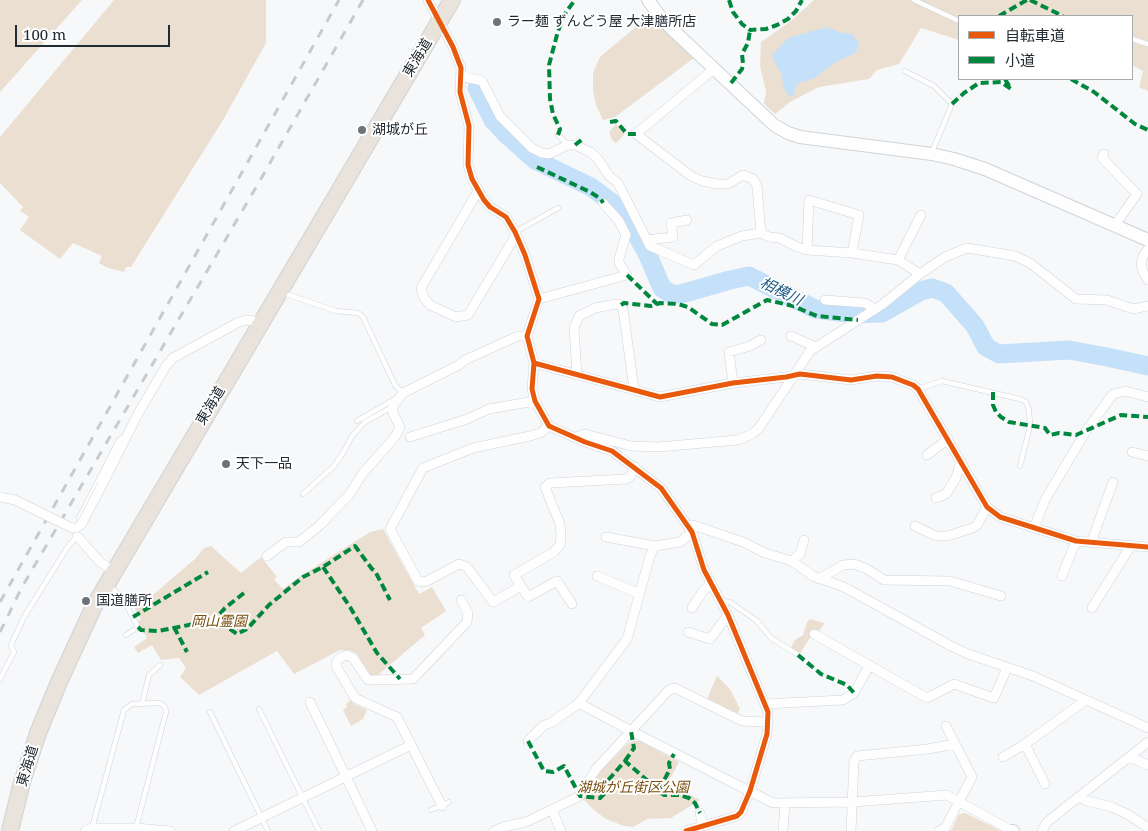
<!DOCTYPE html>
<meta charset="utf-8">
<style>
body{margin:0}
#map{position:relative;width:1148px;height:831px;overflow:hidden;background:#f6f8fa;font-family:"Noto Serif","Noto Sans JP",serif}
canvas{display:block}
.legend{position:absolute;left:958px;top:15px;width:175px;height:65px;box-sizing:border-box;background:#fff;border:1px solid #a7aaad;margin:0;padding:6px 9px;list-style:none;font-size:15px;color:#232b32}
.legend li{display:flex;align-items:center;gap:10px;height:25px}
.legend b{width:25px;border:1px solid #a7aaad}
.scale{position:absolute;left:15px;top:25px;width:155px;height:22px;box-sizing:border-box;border:2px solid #232b32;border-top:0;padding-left:6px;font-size:15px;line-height:18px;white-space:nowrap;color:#232b32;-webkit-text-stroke:4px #fff;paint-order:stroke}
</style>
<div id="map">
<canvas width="1148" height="831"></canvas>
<ul class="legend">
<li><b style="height:6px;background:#e8590c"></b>自転車道</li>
<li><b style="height:6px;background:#00873e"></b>小道</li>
</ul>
<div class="scale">100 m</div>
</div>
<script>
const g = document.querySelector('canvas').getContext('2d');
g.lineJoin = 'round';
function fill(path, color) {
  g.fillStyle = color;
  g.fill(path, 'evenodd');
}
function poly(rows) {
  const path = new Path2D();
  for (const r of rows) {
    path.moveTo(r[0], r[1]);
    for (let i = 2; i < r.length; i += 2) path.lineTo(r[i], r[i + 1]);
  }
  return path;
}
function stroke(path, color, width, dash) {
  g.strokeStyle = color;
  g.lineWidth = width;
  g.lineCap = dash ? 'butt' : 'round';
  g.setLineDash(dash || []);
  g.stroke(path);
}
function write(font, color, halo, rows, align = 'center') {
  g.font = font + ' "Noto Serif","Noto Sans JP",serif';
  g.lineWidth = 4;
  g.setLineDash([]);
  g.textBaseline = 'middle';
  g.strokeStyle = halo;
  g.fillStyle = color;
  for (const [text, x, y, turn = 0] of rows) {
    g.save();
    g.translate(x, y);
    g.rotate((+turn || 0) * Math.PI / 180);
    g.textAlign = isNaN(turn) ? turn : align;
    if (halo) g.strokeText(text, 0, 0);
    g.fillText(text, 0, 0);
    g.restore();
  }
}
fill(poly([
 [0,0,82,0,0,92],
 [114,0,266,0,266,43,223,120,131,267,126,267,124,272,108,268,99,263,102,256,73,243,60,259,20,230,29,217,20,211,23,207,0,183,0,137],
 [814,0,1148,0,1148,91,1139,87,1143,71,1132,65,1132,16,959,16,959,40,921,28,899,64,877,70,869,79,819,87,790,102,775,114,764,104,766,91,760,66,761,42,791,21],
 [651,14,657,23,688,50,694,58,615,117,603,120,596,105,593,91,593,73,600,57],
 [616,124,625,134,616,143,612,140,609,132],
 [383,529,419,594,432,587,446,611,421,628,425,635,378,675,370,675,357,654,349,650,340,650,294,674,277,651,199,695,180,677,186,668,179,658,161,660,152,645,138,653,134,647,147,638,138,621,141,619,134,607,154,594,196,558,204,548,211,546,241,573,261,557,277,577,274,579,283,589,299,577,370,532],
 [810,619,825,623,819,631,816,630,812,637,809,639,799,655,790,649,795,640,803,635,807,622],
 [717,676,730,689,740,709,737,714,707,699],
 [351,700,354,704,367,710,363,719,351,726,343,710,347,707,346,704],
 [633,741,640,741,679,762,668,783,700,800,671,818,647,819,633,827,624,826,606,819,594,810,583,799,598,774,627,744],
 [965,813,999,830,999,831,949,831,952,829,959,814]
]), '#ebdfd1');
fill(poly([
 [827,27,839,32,852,34,859,44,856,53,836,62,815,78,799,83,795,88,794,96,789,96,783,87,782,75,774,61,772,55,788,38]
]), '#c4e1f9');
stroke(poly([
 [477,88,493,120,506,134,535,160,591,187,623,211,647,253,662,288,671,294,681,294,730,280,749,276,815,309,855,314,882,313,921,291,932,288,946,293,975,326,986,347,999,354,1069,350,1107,357,1148,366]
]), '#c4e1f9', 19);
const lane = poly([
 [914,0,959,21],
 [1132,39,1148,44],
 [905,71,934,86,952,104,932,152],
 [558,135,568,145],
 [515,232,558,208],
 [283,293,336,311,358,313,363,317,395,385,403,393],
 [918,389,942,381,1020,399,1026,402,1029,410,1030,426,1020,466],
 [357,421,395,399],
 [303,494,334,466,343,453,352,436,365,422,392,407],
 [78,526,79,518,119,440,125,436],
 [110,586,123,599,138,627,126,635],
 [722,601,730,602,757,621,771,638,798,655],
 [0,679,14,652,11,645,24,617,67,548,77,536],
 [142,704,149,675,160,665],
 [259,709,319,831],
 [210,712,268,831],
 [431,810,449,802],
 [92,828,124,710,132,704,160,703,165,707,166,712,136,828]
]);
const street = poly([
 [428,0,453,47,461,68,460,92,469,126,468,165,472,179,484,200,490,207,506,217,515,232,525,255,539,299,527,336,534,363,532,389,535,401,549,426,585,442,612,451,661,488,692,532,704,570,728,615,768,712,767,734,750,791,741,812,737,816,686,831],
 [715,68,636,134,691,176,702,181,718,184,728,184,743,175,753,179,757,186,761,233,769,237,780,238,797,247,807,250,852,253,898,260,920,274],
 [461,76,482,81,500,116,532,148,542,153,549,154,568,145,575,145,590,152,598,159,609,176,617,182,622,191,650,246,694,265,717,246,742,236,761,233],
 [1104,154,1102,158,1137,194,1115,225],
 [478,191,421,288,424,298,430,305,456,317,468,315,516,235],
 [647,240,673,237,671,223,687,220],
 [1148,249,1143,256,1141,264,1143,272,1148,280],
 [807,250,809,200,859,215,852,253],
 [898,260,921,215],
 [539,299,627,275,619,263,619,259,626,235,619,221,603,203],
 [825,300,865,303,875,309],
 [791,336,816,347],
 [534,363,660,397,733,383,786,377,800,374,851,380,877,376,892,377,913,385,918,389,987,507,1000,517,1076,541,1148,547],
 [577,375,574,328,579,316,595,308,616,304,621,305,623,309,634,389],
 [733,383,729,352,750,346,761,340],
 [410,437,467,419,489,409,535,401],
 [576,437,585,434,631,446,658,447,738,440,752,434,759,428,810,351,883,304,920,274,945,257,967,248,1015,256,1030,263,1076,299,1107,300,1133,309,1148,306],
 [1132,452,1148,456],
 [927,455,948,439],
 [102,485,139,412,166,366,173,358,239,322,246,320,261,322],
 [936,498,946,494,956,478,961,461],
 [687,525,693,525,743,542,765,553,792,561,813,576,844,587,951,646,968,654,1033,676,1148,728],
 [915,526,936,536,947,536,973,528,977,525,987,507],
 [1034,528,1045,500,1086,431,1113,394,1125,391,1148,397],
 [77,536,100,562,113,571],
 [606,537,655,546,680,542,692,532],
 [1091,543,1113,482],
 [267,556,286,542,299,542,320,525,349,495,363,473,395,437,400,427,393,413,393,406,403,393,459,365,465,360,518,336,527,336],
 [792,561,800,554,804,540],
 [597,576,640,594],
 [1062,576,1076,541],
 [819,579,843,565,854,564,867,569,884,580,950,581,1001,596],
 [521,586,493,602,467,567,459,564,425,582,418,581,390,529,423,468,473,448,530,436,540,433,549,426],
 [572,604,557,581,528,597,514,575,554,552,560,545,561,535,560,524,545,487,550,483,626,479,630,477,635,467],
 [692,608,703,591,711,584],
 [1092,608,1130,547],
 [688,632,710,639,728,615],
 [814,634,927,698,954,684,994,698,1007,668],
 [310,702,372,831],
 [579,703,631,731,773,803,853,802,947,795,1012,831],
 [765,704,843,700,854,693,869,666],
 [528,741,544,725,551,723,579,703,627,639,650,556,655,546],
 [1025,744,1045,784],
 [1003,757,1025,744,1086,700],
 [1129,757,1148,765],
 [1079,797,1087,801,1112,807,1129,815,1148,828],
 [442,806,397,717,355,698,336,666,337,661,341,657,347,655,353,658,368,680,413,679,467,622,468,613,461,600],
 [552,810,561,831],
 [700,813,703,826],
 [85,831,92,828,136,828,170,831],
 [234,831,411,745],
 [494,831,503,827,526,822,580,796,596,769,669,690,675,688,742,721,768,722],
 [783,831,785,803],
 [851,831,854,761,857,756,928,749,955,744],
 [939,831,945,828,972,777,946,726],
 [1042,831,1047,822,1148,742]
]);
const secondary = poly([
 [648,0,661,18,674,31,774,125,788,133,800,137,932,154,954,159,985,169,1148,240],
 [1012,831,1013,831]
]);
const highway = poly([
 [10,831,22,782,38,733,59,682,94,606,452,0]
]);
stroke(lane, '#cfd4d9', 5.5);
stroke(street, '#cfd4d9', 10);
stroke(secondary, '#cfd4d9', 14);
stroke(highway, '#d0d2d4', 18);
stroke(lane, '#fefefe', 4.5);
stroke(street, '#fefefe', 9);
stroke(secondary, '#fefefe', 12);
stroke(highway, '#e9e3db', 16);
stroke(poly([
 [0,602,339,0],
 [0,632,22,587,49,541,258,184,363,0]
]), '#c9cacb', 3, [9, 9]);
const streetBridge = poly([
 [0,497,15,500,72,528,76,528,81,525,102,485]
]);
stroke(streetBridge, '#cfd4d9', 10, []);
stroke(streetBridge, '#fefefe', 9);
stroke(poly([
 [729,0,733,12,742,24,750,30,766,29,777,25,788,19,796,11,802,0],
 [1030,0,1063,16],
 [999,16,1027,0],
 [1071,79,1094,92,1135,124,1148,130],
 [731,83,742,69,743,64,742,54,748,43,750,30],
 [952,104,964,93,979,83,1001,82,1011,89,1005,79],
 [610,122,616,121,627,134,636,134],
 [558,135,560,129,553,114,550,99,549,65,558,31,566,12,575,0],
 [575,145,584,138],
 [537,167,590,192,601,199,603,203],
 [627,275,657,304],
 [621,305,624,303,651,306,660,303,678,304,688,307,712,324,722,325,767,300,793,306,817,316,858,320],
 [993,392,993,405,996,412,1001,417,1009,422,1045,428,1050,435,1059,433,1076,435,1121,415,1148,417],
 [323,567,350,607,377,653,400,679],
 [133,617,208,572],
 [212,623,225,608,244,593],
 [138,627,141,630,158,631,204,622,212,623,220,627,226,626,237,634,247,629,269,605,303,577,323,567,355,546,372,569,375,571,390,600],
 [174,627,187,652],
 [798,655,821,674,847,685,854,693],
 [528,741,544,771,553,772,564,766,580,796,600,798,605,793,603,786,625,761,664,795,680,795,689,798,695,803,700,813],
 [625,761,634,748,631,731],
 [659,790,670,769,669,763,674,754]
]), '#00873e', 4, [8, 4]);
stroke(poly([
 [428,0,453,47,461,68,460,92,469,126,468,165,472,179,484,200,490,207,506,217,515,232,525,255,539,299,527,336,534,363,532,389,535,401,549,426,585,442,612,451,661,488,692,532,704,570,728,615,768,712,767,734,750,791,741,812,737,816,686,831],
 [534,363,660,397,733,383,786,377,800,374,851,380,877,376,892,377,913,385,918,389,987,507,1000,517,1076,541,1148,547]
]), '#e8590c', 5);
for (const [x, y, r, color] of [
 [497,22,5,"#6d7378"],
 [362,130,5,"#6d7378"],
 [226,464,5,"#6d7378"],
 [86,601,5,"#6d7378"]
]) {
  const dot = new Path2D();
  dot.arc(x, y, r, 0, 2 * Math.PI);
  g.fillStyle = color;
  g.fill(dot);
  stroke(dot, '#fff', 2);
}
write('14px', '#232b32', '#fff', [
 ["ラー麺 ずんどう屋 大津膳所店",507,22],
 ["湖城が丘",372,130],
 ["天下一品",236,464],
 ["国道膳所",96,601]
], 'left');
write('14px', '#232b32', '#fff', [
 ["東海道",418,58,-59],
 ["東海道",211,406,-59],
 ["東海道",28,766,-73]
]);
write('italic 14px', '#784d0e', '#fff', [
 ["岡山霊園",219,622],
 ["湖城が丘街区公園",633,788]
]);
write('italic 15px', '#1c5a84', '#fff', [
 ["相模川",781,292,26]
]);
</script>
